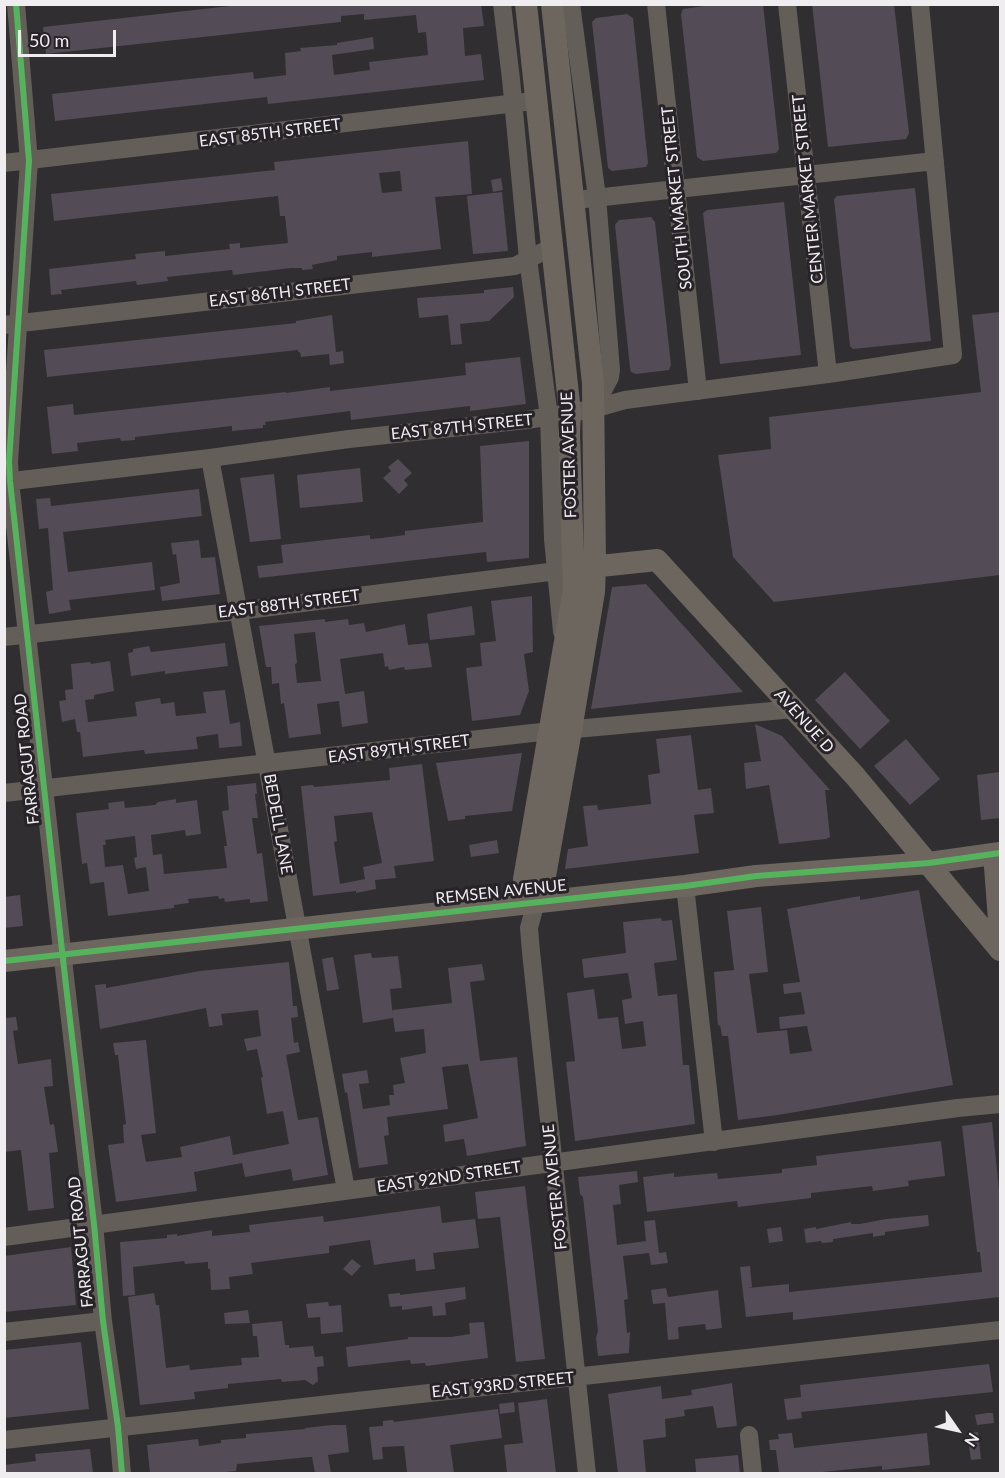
<!DOCTYPE html>
<style>
body{margin:0}
#map{position:relative;width:1005px;height:1478px;overflow:hidden;background:#302e31;font-family:Lato,sans-serif}
canvas{display:block}
.frame{position:absolute;inset:0;border:6px solid #f0edf1;pointer-events:none}
.north{position:absolute;left:927px;top:1400px;width:60px;height:60px;-webkit-text-stroke:4px #272328;paint-order:stroke;rotate:124deg;font-size:16px;font-weight:700;line-height:24px;text-align:center;color:#f0edf1}
.north::after{content:'';display:block;margin:auto;width:21px;height:27px;background:#f0edf1;clip-path:polygon(50% 0,100% 100%,50% 72%,0 100%)}
.scale{position:absolute;left:18px;top:30px;width:98px;height:27px;box-sizing:border-box;border:3px solid #f0edf1;border-top:0;padding-left:8px;font-size:18px;line-height:21px;white-space:nowrap;color:#f0edf1;-webkit-text-stroke:4px #272328;paint-order:stroke}
</style>
<div id="map">
<canvas width="1005" height="1478"></canvas>
<div class="frame"></div>
<div class="north">N</div>
<div class="scale">50 m</div>
</div>
<script>
const g = document.querySelector('canvas').getContext('2d');
g.lineJoin = 'round';
function fill(path, color) {
  g.fillStyle = color;
  g.fill(path, 'evenodd');
}
function poly(rows) {
  const path = new Path2D();
  for (const r of rows) {
    path.moveTo(r[0], r[1]);
    for (let i = 2; i < r.length; i += 2) path.lineTo(r[i], r[i + 1]);
  }
  return path;
}
function stroke(path, color, width, dash) {
  g.strokeStyle = color;
  g.lineWidth = width;
  g.lineCap = dash ? 'butt' : 'round';
  g.setLineDash(dash || []);
  g.stroke(path);
}
function write(font, color, halo, rows, align = 'center') {
  g.font = font + ' Lato,sans-serif';
  g.lineWidth = 6;
  g.setLineDash([]);
  g.textBaseline = 'middle';
  g.strokeStyle = halo;
  g.fillStyle = color;
  for (const [text, x, y, turn = 0] of rows) {
    g.save();
    g.translate(x, y);
    g.rotate((+turn || 0) * Math.PI / 180);
    g.textAlign = isNaN(turn) ? turn : align;
    if (halo) g.strokeText(text, 0, 0);
    g.fillText(text, 0, 0);
    g.restore();
  }
}
fill(poly([
 [248,4,481,4,484,26,463,28,465,56,481,54,484,80,268,104,267,97,55,121,52,94,253,72,254,79,286,75,285,53,301,51,300,48,337,45,337,43,373,37,374,49,332,55,334,75,370,70,369,62,428,55,426,32,418,33,416,15,364,20,364,14,341,16,341,22,46,54,43,27],
 [718,4,763,4,779,149,776,153,703,161,697,157,681,14,683,9],
 [812,4,894,4,909,133,906,139,828,147],
 [627,14,633,18,648,163,646,167,612,171,608,168,592,22,596,18],
 [468,141,472,194,435,197,441,249,372,257,372,252,337,256,337,260,312,265,313,269,302,270,302,268,291,268,233,275,232,270,167,277,168,281,137,285,136,281,61,290,62,294,51,295,49,269,136,259,135,254,165,251,165,256,230,249,229,244,240,243,240,248,288,243,285,216,280,216,278,196,54,221,51,194,275,170,274,162],
 [400,171,402,191,382,193,379,173],
 [501,178,503,190,493,192,491,180],
 [915,188,931,341,853,349,850,346,834,199,837,196],
 [502,192,508,251,473,254,467,196],
 [784,202,801,355,720,364,703,213,707,210],
 [651,217,655,222,671,365,669,370,636,374,631,372,630,368,615,225,619,220],
 [513,287,514,297,489,321,460,324,462,344,451,345,448,315,419,318,417,298,484,293,484,290],
 [1000,312,1000,575,774,602,733,557,718,455,771,449,769,417,981,392,972,315],
 [332,315,336,352,343,351,344,363,330,365,329,354,301,357,300,352,298,352,298,350,47,377,44,350,296,323,296,321],
 [520,357,526,404,470,411,470,406,351,420,350,411,265,422,266,425,263,425,263,428,232,431,232,426,135,437,135,440,121,441,120,438,77,443,78,451,52,454,47,407,73,404,74,415,286,392,286,393,330,387,330,391,466,375,465,363],
 [529,441,529,558,487,562,486,552,259,578,257,566,283,563,281,545,370,535,370,539,382,538,405,535,405,531,483,522,480,446],
 [398,459,412,473,404,480,408,485,399,494,383,478,391,471,388,467],
 [360,468,363,502,300,508,297,475],
 [274,474,281,539,250,542,240,478],
 [199,489,202,516,63,532,68,572,152,562,155,590,69,600,71,610,49,614,46,592,53,590,48,528,39,529,36,499,50,498,51,506],
 [199,540,201,558,215,557,220,594,162,601,160,587,180,583,176,554,173,555,171,543],
 [646,584,743,692,591,709,612,587],
 [532,596,533,652,524,654,529,691,520,715,472,721,466,668,482,666,480,643,496,641,491,601],
 [472,606,475,635,430,640,427,614],
 [325,619,325,622,348,619,349,625,364,623,366,632,405,624,408,645,428,643,432,667,405,670,404,667,389,670,388,666,385,667,383,653,340,659,345,694,364,691,368,723,342,727,339,701,317,704,321,734,289,738,284,703,281,704,279,683,272,684,271,667,266,667,259,626],
 [315,632,321,681,297,683,295,664,297,663,294,634],
 [225,643,228,666,165,674,165,671,131,676,128,653,133,652,133,649,149,646,151,652],
 [110,661,114,691,94,695,94,699,85,700,88,722,137,716,135,702,160,698,161,704,174,702,176,716,206,713,203,692,225,690,230,724,240,722,242,746,219,748,218,734,196,737,198,749,145,754,144,750,125,752,83,757,80,732,77,732,75,719,62,722,59,701,66,700,65,690,73,689,71,664,90,662,91,664],
 [845,672,890,721,860,749,815,700],
 [755,724,782,736,830,790,825,790,830,837,826,839,779,844,769,785,746,789,744,763,761,761],
 [691,735,698,790,711,788,714,813,694,815,699,853,565,869,568,849,588,846,583,806,597,805,598,810,651,804,648,775,660,773,656,739],
 [906,739,940,779,910,805,874,766],
 [522,753,512,811,465,816,465,819,448,821,436,763],
 [422,764,434,861,394,866,396,878,375,880,376,889,356,893,356,891,313,896,301,786,313,785,314,787,390,780,389,768],
 [372,812,382,863,363,867,365,879,340,884,334,842,337,841,334,816],
 [1000,772,1000,818,981,820,977,775],
 [256,783,257,794,255,794,258,818,252,818,257,854,262,853,268,901,250,903,250,899,225,902,224,898,219,899,218,896,188,899,189,903,174,905,174,908,108,916,104,882,90,884,87,863,82,864,76,813,109,809,108,803,124,801,125,808,155,805,158,802,176,799,176,803,197,800,201,834,186,836,185,830,151,835,153,855,162,854,164,874,227,868,224,846,227,846,222,811,229,810,227,786],
 [135,836,137,857,134,858,136,869,146,867,149,891,128,894,123,865,105,867,103,845,106,845,105,840],
 [497,840,499,853,471,857,469,845],
 [919,890,953,1085,778,1115,738,1120,728,1036,722,1036,720,1025,718,1026,714,972,734,970,727,911,761,907,768,972,749,974,757,1033,787,1030,790,1054,812,1051,807,1026,780,1029,779,1017,805,1014,801,992,784,994,783,984,800,982,787,909,860,896,860,900],
 [20,895,23,926,4,928,4,897],
 [661,918,662,921,672,920,677,960,654,963,658,996,677,994,683,1065,689,1065,695,1124,575,1141,566,1062,575,1061,567,993,594,989,598,1019,618,1017,622,1049,646,1046,643,1021,625,1024,622,1000,632,998,628,973,584,978,582,959,626,953,623,922],
 [371,953,372,958,398,956,402,988,390,989,393,1018,363,1023,354,955],
 [333,957,339,989,327,991,322,959],
 [289,962,293,1006,297,1006,298,1017,291,1018,294,1043,298,1042,300,1052,286,1055,298,1120,318,1117,328,1175,293,1181,291,1169,245,1177,242,1163,194,1172,197,1191,116,1202,108,1145,124,1143,123,1125,126,1124,118,1055,115,1055,113,1043,146,1040,156,1133,141,1135,146,1162,182,1157,180,1147,230,1136,233,1155,289,1144,283,1111,267,1114,261,1078,263,1077,257,1049,247,1051,244,1039,261,1036,258,1010,221,1014,223,1025,209,1027,206,1008,100,1029,95,985,106,984,106,988,200,971],
 [482,964,485,980,470,982,480,1061,517,1057,526,1146,467,1156,464,1139,445,1142,443,1125,478,1118,468,1064,442,1067,448,1109,387,1117,389,1135,384,1136,388,1164,359,1168,347,1092,345,1093,342,1074,367,1070,369,1083,359,1084,363,1109,390,1105,389,1095,394,1095,393,1085,405,1083,400,1058,426,1053,424,1029,395,1032,392,1010,452,1003,448,968],
 [16,1017,18,1030,13,1031,18,1064,51,1059,53,1086,44,1087,50,1125,54,1124,58,1152,49,1153,54,1208,28,1211,21,1150,4,1152,4,1018],
 [992,1122,1000,1199,1000,1297,793,1320,793,1312,746,1317,740,1267,750,1266,752,1287,748,1288,789,1284,789,1292,982,1272,980,1252,977,1252,962,1126],
 [941,1141,945,1176,913,1180,908,1181,909,1186,873,1191,872,1186,811,1193,811,1198,738,1207,737,1201,647,1212,643,1177,674,1173,674,1177,717,1173,718,1179,782,1173,782,1169,817,1165,816,1156],
 [637,1171,638,1182,619,1185,621,1204,613,1205,617,1245,646,1241,644,1221,655,1220,659,1253,666,1252,668,1263,651,1265,649,1253,623,1256,628,1299,624,1300,627,1333,630,1332,629,1353,598,1356,596,1338,598,1331,583,1197,580,1194,578,1177],
 [525,1186,545,1359,516,1362,500,1217,478,1219,475,1192],
 [440,1206,442,1223,475,1219,479,1248,433,1253,435,1269,416,1271,415,1259,374,1265,370,1240,329,1246,329,1253,251,1263,253,1274,229,1277,230,1289,211,1290,210,1269,208,1269,208,1262,185,1264,184,1261,133,1267,135,1295,123,1296,120,1242,155,1239,167,1238,167,1235,177,1234,177,1236,212,1230,212,1236,250,1232,249,1225,323,1216,324,1222],
 [928,1215,929,1226,885,1232,885,1235,873,1237,873,1233,833,1239,833,1242,822,1243,821,1241,806,1243,804,1229,816,1227,816,1229,851,1222,851,1224,860,1224,886,1219],
 [781,1227,783,1241,769,1243,767,1229],
 [71,1247,76,1305,4,1312,4,1256],
 [352,1259,361,1266,352,1276,343,1269],
 [465,1287,466,1299,445,1303,446,1315,433,1316,432,1306,402,1310,402,1306,390,1307,388,1294,400,1293,400,1295],
 [666,1288,668,1297,718,1290,722,1328,706,1330,705,1324,678,1327,679,1339,668,1340,665,1303,653,1304,651,1290],
 [154,1293,156,1305,159,1305,166,1368,189,1365,190,1370,242,1365,241,1358,259,1357,257,1336,253,1336,252,1324,282,1321,285,1345,289,1345,289,1348,313,1346,315,1357,323,1356,324,1366,317,1367,318,1381,313,1385,305,1380,282,1382,281,1379,228,1384,228,1388,194,1392,195,1399,140,1405,128,1297],
 [328,1302,329,1306,341,1305,343,1332,321,1334,320,1317,308,1318,306,1304],
 [248,1310,250,1323,225,1324,224,1313],
 [484,1322,488,1358,426,1366,425,1363,411,1364,410,1360,348,1367,346,1347,408,1339,408,1337,451,1337,470,1334,469,1323],
 [81,1342,89,1409,4,1418,4,1350],
 [989,1364,993,1392,801,1412,802,1418,787,1420,784,1399,801,1397,800,1385],
 [732,1383,737,1426,717,1428,713,1406,684,1410,685,1416,665,1419,666,1437,643,1440,646,1473,618,1473,608,1394,661,1386,662,1399,692,1395,691,1390],
 [547,1399,556,1473,507,1473,504,1445,523,1443,518,1403],
 [514,1402,515,1412,500,1414,499,1404],
 [498,1409,502,1438,450,1445,454,1473,407,1472,404,1446,382,1447,383,1459,373,1460,369,1427,383,1426,383,1421,393,1420,394,1422],
 [987,1413,993,1413,994,1423,977,1425,975,1415],
 [332,1425,346,1425,349,1452,328,1455,331,1473,315,1473,312,1457,309,1457,237,1464,236,1471,214,1473,150,1473,147,1445,198,1439,199,1446,221,1443,221,1440,246,1438,246,1434,305,1429,305,1428],
 [978,1432,981,1459,971,1460,967,1433],
 [792,1433,794,1448,927,1433,930,1465,882,1470,882,1466,812,1473,806,1473,805,1472,779,1473,776,1450,770,1450,769,1440,779,1439,778,1434],
 [90,1449,93,1473,4,1473,4,1465,36,1461,35,1454],
 [738,1455,740,1473,696,1473,695,1459]
]), '#534b55');
stroke(poly([
 [16,4,29,161,9,462,10,481,65,977,94,1224,103,1321,118,1427,122,1474],
 [502,4,511,79,528,259,549,417,553,539,562,632],
 [571,4,597,197,611,370,610,377,594,408],
 [656,4,698,391],
 [787,4,828,374],
 [4,163,525,102],
 [585,199,935,161],
 [4,325,515,266,552,247],
 [210,458,346,1190],
 [4,482,210,458,349,439,527,420,593,409,625,400,828,374,953,355,920,4],
 [4,637,239,611,565,570],
 [4,793,532,733,794,709],
 [685,886,714,1142],
 [536,901,529,928,531,952,587,1474],
 [4,1237,958,1108,1000,1104],
 [4,1332,103,1321],
 [749,1435,753,1474],
 [4,1440,1000,1330]
]), '#635e57', 18);
stroke(poly([
 [526,4,570,413,569,434,574,589,524,879,536,901],
 [581,568,657,560,855,776,1000,950],
 [994,854,1000,933],
 [536,901,545,876,571,730,594,592,595,566,593,383,552,4],
 [4,961,685,886,756,876,929,863,1000,853]
]), '#6c665f', 22);
stroke(poly([
 [16,4,29,161,9,462,10,481,65,977,94,1224,103,1321,118,1427,122,1474],
 [4,961,685,886,756,876,929,863,1000,853]
]), '#56b35d', 6);
write('16px', '#f0edf1', '#272328', [
 ["EAST 85TH STREET",270,133,-7],
 ["CENTER MARKET STREET",808,189,-96],
 ["SOUTH MARKET STREET",677,198,-96],
 ["EAST 86TH STREET",280,293,-7],
 ["EAST 87TH STREET",462,427,-6],
 ["FOSTER AVENUE",569,455,-92],
 ["EAST 88TH STREET",289,604,-7],
 ["AVENUE D",804,721,48],
 ["EAST 89TH STREET",399,749,-7],
 ["FARRAGUT ROAD",27,759,-96],
 ["BEDELL LANE",278,824,80],
 ["REMSEN AVENUE",501,892,-6],
 ["EAST 92ND STREET",449,1177,-8],
 ["FOSTER AVENUE",555,1187,-96],
 ["FARRAGUT ROAD",81,1242,-96],
 ["EAST 93RD STREET",503,1385,-6]
]);
</script>
